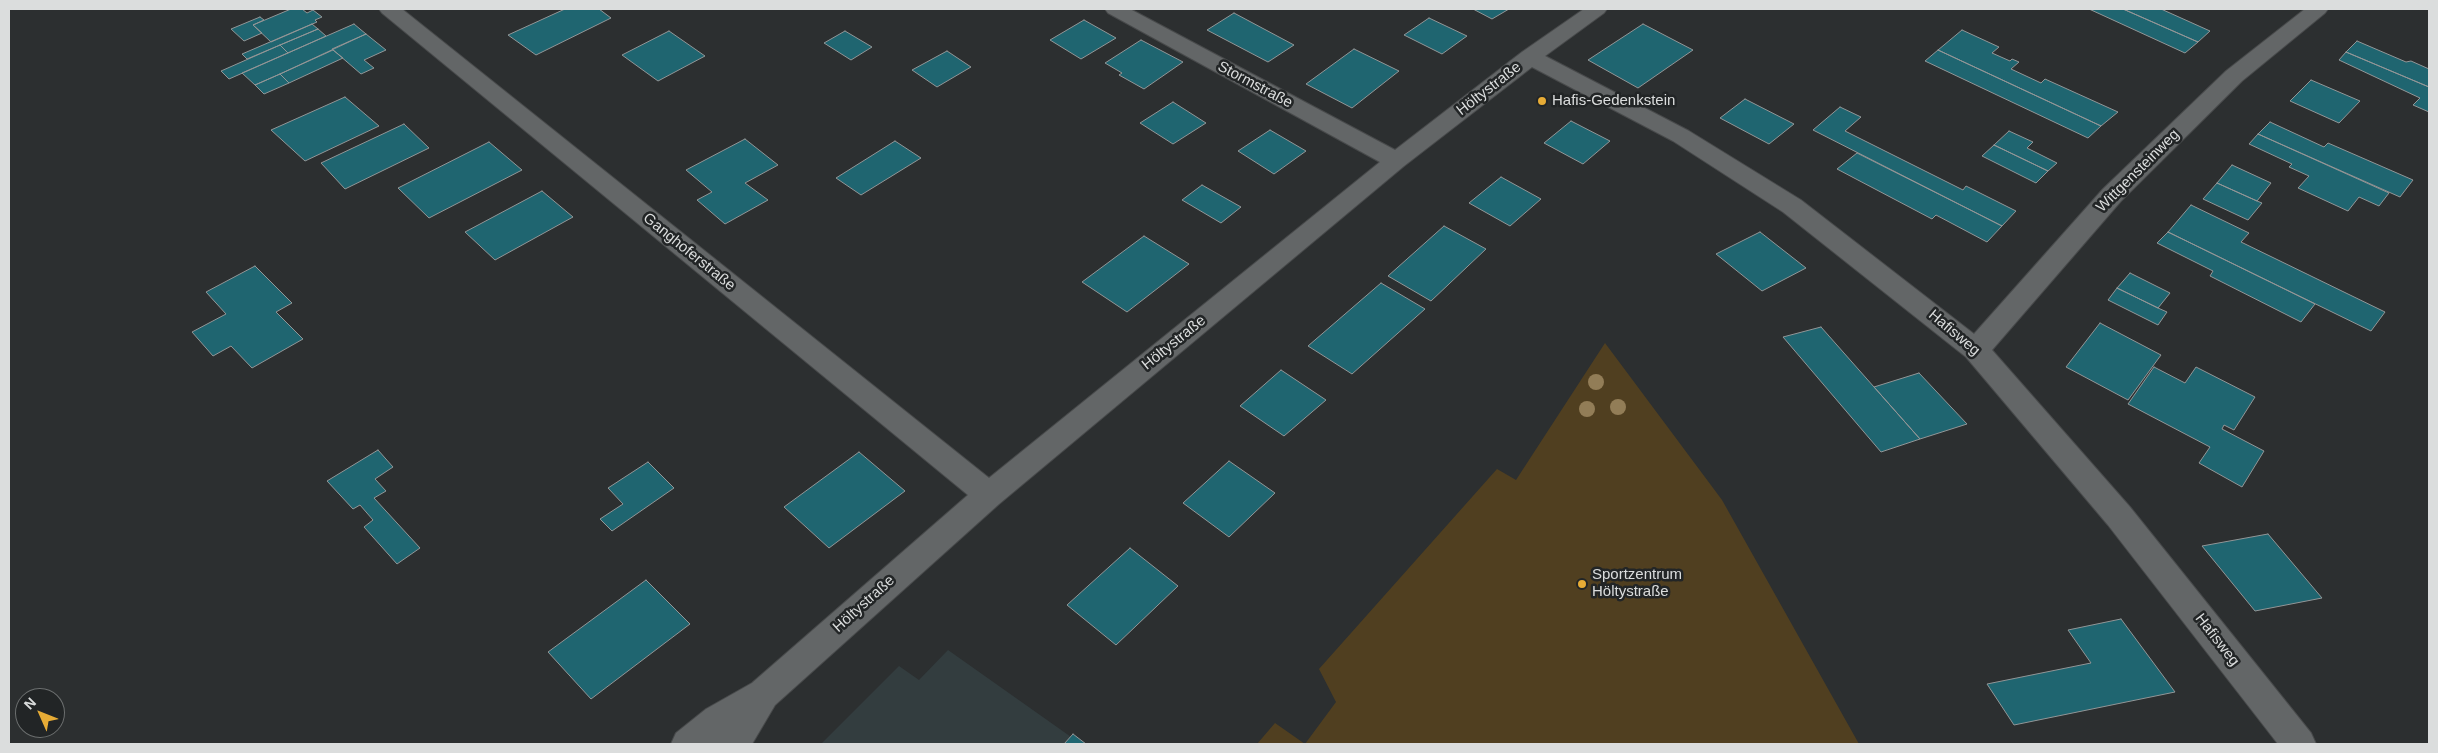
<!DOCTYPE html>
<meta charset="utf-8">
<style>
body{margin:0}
#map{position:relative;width:2438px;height:753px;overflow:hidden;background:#2c2f30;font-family:Helvetica,sans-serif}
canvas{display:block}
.frame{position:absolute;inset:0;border:10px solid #dbdddd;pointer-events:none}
.north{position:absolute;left:15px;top:688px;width:50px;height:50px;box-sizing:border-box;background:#222526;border:1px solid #6c6f6f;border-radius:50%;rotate:314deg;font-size:14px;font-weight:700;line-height:20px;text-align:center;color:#dbdddd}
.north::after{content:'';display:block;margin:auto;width:18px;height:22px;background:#e7ac36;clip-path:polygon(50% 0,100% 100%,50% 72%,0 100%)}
</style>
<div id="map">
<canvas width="2438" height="753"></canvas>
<div class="frame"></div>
<div class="north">N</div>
</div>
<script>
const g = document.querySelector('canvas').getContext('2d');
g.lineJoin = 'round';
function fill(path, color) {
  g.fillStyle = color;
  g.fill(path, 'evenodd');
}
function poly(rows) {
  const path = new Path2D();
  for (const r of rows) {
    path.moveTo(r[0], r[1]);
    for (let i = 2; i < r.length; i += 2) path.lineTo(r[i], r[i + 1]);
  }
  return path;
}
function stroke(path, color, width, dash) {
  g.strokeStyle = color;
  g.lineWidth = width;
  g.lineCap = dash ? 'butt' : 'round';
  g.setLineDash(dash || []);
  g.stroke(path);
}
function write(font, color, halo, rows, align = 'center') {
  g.font = font + ' Helvetica,sans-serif';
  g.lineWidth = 5;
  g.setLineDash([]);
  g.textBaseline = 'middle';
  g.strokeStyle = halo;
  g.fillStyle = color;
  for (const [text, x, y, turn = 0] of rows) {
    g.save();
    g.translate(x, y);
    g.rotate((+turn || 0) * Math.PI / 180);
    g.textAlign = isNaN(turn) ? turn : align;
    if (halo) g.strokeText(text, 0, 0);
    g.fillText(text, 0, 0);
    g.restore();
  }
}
fill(poly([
 [948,650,1081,744,821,744,899,666,919,680]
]), '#333d3f');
fill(poly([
 [1605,343,1722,500,1859,744,1257,744,1275,723,1305,744,1336,702,1319,669,1497,469,1516,480]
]), '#503f20');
const building = poly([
 [291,9,302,9,307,13,313,10,322,17,315,20,317,22,271,42,253,25,291,9],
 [565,9,599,9,611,18,536,55,508,35,565,9],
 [1473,9,1509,9,1492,19,1473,9],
 [2089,9,2123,9,2198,42,2185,53,2089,9],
 [2123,9,2161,9,2210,31,2198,42,2123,9],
 [1234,13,1294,45,1268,62,1207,30,1234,13],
 [260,17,264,20,253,25,262,33,244,41,231,29,260,17],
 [1429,18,1467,36,1442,54,1404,35,1429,18],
 [1084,20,1116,38,1081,59,1050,40,1084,20],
 [312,24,318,29,247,59,242,54,312,24],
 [354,24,366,34,280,74,255,85,242,73,354,24],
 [1643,24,1693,50,1638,88,1588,60,1643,24],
 [318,29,326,36,288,53,280,45,318,29],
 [1962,30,1999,47,1992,53,2010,61,2012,59,2019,62,2011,69,2041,83,2045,79,2118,112,2101,126,1938,50,1962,30],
 [669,31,705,56,658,81,622,55,669,31],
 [845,31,872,47,851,60,824,43,845,31],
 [366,34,386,50,364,60,374,68,361,74,332,49,366,34],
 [1141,40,1183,62,1144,89,1119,75,1122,73,1105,63,1141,40],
 [2357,41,2406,62,2411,61,2429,69,2429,87,2346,52,2357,41],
 [280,45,288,53,229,79,221,71,280,45],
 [1354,49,1399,71,1352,108,1306,84,1354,49],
 [333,50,343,58,289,83,280,74,333,50],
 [1938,50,2101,126,2088,138,1925,61,1938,50],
 [947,51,971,67,937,87,912,70,947,51],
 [2346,52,2429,87,2429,112,2413,105,2420,98,2339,60,2346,52],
 [280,74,289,83,264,94,255,85,280,74],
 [2311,80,2360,101,2339,123,2290,101,2311,80],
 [345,97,379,126,305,161,271,130,345,97],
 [1745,99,1794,124,1769,144,1720,118,1745,99],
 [1173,102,1206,123,1173,144,1140,123,1173,102],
 [1840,107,1861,117,1845,131,1963,190,1966,186,2016,211,2002,226,1813,130,1840,107],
 [1571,121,1610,141,1583,164,1544,143,1571,121],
 [2270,122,2324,147,2328,143,2413,180,2400,197,2258,134,2270,122],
 [404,124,429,148,345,189,321,163,404,124],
 [1270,130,1306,151,1274,174,1238,151,1270,130],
 [2009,131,2033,142,2027,148,2057,163,2048,171,1994,145,2009,131],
 [2258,134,2389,193,2379,206,2359,197,2348,211,2298,188,2309,176,2289,167,2292,164,2249,144,2258,134],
 [745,139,778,165,745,183,768,200,725,224,697,200,712,192,686,170,745,139],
 [895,141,921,158,861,195,836,178,895,141],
 [489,142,522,170,429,218,398,188,489,142],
 [1994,145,2048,171,2036,183,1982,156,1994,145],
 [1857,153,2002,226,1987,242,1936,215,1932,219,1837,169,1857,153],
 [2232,165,2271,183,2257,201,2217,183,2232,165],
 [1501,177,1541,199,1510,226,1469,203,1501,177],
 [2217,183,2257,201,2262,203,2248,220,2203,199,2217,183],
 [1202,185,1241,207,1221,223,1182,200,1202,185],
 [542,191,573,217,495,260,465,232,542,191],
 [2191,205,2249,233,2241,242,2385,312,2371,331,2168,232,2191,205],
 [1444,226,1486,249,1431,301,1388,276,1444,226],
 [1760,232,1806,268,1762,291,1716,254,1760,232],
 [2168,232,2315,304,2301,322,2210,276,2213,271,2157,243,2168,232],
 [1144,236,1189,264,1127,312,1082,282,1144,236],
 [255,266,292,303,276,312,303,339,252,368,231,346,213,356,192,332,226,314,206,292,255,266],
 [2130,273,2170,293,2158,308,2117,288,2130,273],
 [1381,283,1425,309,1352,374,1308,346,1381,283],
 [2117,288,2158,308,2167,312,2158,325,2108,300,2117,288],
 [2100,323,2161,355,2128,400,2066,367,2100,323],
 [1821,327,1874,387,1920,439,1881,452,1783,337,1821,327],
 [2154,367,2185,383,2196,367,2255,397,2234,430,2224,425,2222,429,2264,451,2242,487,2199,463,2210,447,2128,404,2154,367],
 [1281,370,1326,400,1284,436,1240,406,1281,370],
 [1919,373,1967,424,1920,439,1874,387,1919,373],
 [378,450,393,467,375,479,386,491,374,498,420,548,397,564,364,527,373,520,360,505,353,509,327,481,378,450],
 [859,452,905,491,829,548,784,507,859,452],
 [1229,461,1275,493,1229,537,1183,503,1229,461],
 [648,462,674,488,612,531,600,519,623,504,608,488,648,462],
 [2268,534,2322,598,2255,611,2202,546,2268,534],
 [1130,548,1178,586,1116,645,1067,605,1130,548],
 [646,580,690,624,591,699,548,652,646,580],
 [2121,619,2175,692,2014,725,1987,684,2091,663,2068,630,2121,619],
 [1073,734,1086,744,1064,744,1073,734]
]);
fill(building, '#1f6570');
stroke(building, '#929697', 1);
const minor = poly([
 [379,9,402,9,989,478,1380,162,1108,13,1105,9,1130,9,1395,150,1522,52,1584,9,1607,9,1604,13,1545,56,1689,131,1801,200,1974,334,2103,189,2226,71,2305,9,2328,9,2325,13,2242,81,2121,201,1992,350,2130,507,2311,733,2316,744,2278,744,2108,525,1966,357,1783,212,1673,141,1532,67,1404,166,999,504,775,705,752,744,671,744,676,733,706,709,752,683,968,495,382,13,379,9]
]);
stroke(minor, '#484a4b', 2);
fill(minor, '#636667');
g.fillStyle = '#927d57';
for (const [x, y] of [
 [1596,382],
 [1618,407],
 [1587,409]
]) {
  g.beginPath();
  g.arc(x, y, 8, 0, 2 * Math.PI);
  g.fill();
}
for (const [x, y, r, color] of [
 [1542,101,5,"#e7ac36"],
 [1582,584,5,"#e7ac36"]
]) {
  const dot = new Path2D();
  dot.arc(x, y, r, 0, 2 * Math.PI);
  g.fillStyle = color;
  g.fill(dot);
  stroke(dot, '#222526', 2);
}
write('15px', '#dbdddd', '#222526', [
 ["Stormstraße",1255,85,28],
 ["Höltystraße",1489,89,-38],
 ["Wittgensteinweg",2138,171,-45],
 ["Ganghoferstraße",689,252,39],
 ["Hafisweg",1954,333,40],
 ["Höltystraße",1174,343,-39],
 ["Höltystraße",864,604,-42],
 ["Hafisweg",2217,640,52]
]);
write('15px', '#dbdddd', '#222526', [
 ["Hafis-Gedenkstein",1552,101],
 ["Sportzentrum",1592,575],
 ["Höltystraße",1592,592]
], 'left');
</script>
